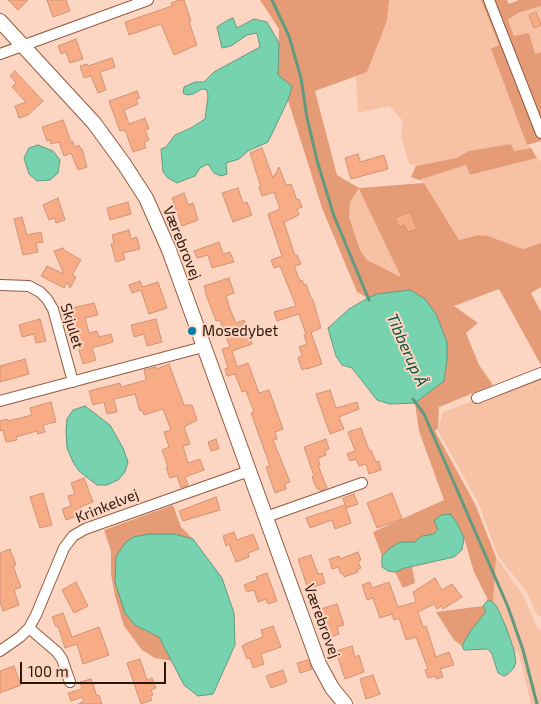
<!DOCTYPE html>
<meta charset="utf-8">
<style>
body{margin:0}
#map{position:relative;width:541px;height:704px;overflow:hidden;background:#fdd6c3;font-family:"Exo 2",sans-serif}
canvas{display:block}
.scale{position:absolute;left:20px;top:662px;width:146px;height:22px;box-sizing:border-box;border:2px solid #2d170b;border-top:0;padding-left:6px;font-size:15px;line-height:18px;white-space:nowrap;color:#2d170b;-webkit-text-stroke:4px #fdd6c3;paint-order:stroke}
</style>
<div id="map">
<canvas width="541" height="704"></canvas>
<div class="scale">100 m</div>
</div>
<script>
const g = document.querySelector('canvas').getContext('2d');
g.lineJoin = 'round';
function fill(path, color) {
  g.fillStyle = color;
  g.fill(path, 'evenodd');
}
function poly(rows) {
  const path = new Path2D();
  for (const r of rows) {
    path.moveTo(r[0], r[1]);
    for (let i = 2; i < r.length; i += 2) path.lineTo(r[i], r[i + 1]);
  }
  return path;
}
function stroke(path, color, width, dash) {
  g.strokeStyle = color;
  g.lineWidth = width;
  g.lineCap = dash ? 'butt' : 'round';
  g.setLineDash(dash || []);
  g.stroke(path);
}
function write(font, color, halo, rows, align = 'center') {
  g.font = font + ' "Exo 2",sans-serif';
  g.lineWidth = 4;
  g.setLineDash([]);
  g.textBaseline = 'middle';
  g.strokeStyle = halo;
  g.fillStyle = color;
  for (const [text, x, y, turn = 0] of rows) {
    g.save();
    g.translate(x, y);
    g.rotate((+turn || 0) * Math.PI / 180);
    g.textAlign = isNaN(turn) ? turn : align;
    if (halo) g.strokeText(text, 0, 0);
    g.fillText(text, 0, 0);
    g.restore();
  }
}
fill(poly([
 [389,0,481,0,499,45,491,50,527,144,531,148,514,151,511,144,469,151,456,158,416,166,409,164,401,135,403,121,389,106,358,113,356,76,367,72,387,22],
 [541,6,541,52,535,55,515,36,508,20,518,13],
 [537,158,541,161,541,243,523,249,488,236,478,235,459,240,424,183,419,180,466,165,471,175],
 [359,188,402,277,367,260,360,250,349,217,350,202],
 [541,379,541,616,538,617,526,591,498,556,478,502,438,431,443,412,511,387],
 [496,557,523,595,537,627,541,630,541,704,531,704,519,653,514,650,506,627,493,602]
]), '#f7c1a6');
fill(poly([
 [260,0,389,0,387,21,367,72,315,91,337,175,359,188,424,183,459,240,478,235,488,236,523,249,541,243,541,287,531,293,541,312,541,365,499,289,454,306,478,323,466,333,479,365,493,385,439,407,438,428,435,431,475,504,496,557,493,602,488,600,474,572,464,538,456,521,438,529,434,534,422,536,415,542,400,542,390,548,382,556,373,532,444,500,419,431,415,403,444,381,447,359,447,342,425,299,410,290,377,294,368,298,357,292,322,208,288,100,292,86,278,75,279,29],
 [359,188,359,189,401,277,367,260,360,250,349,217,350,202],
 [481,0,507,0,509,4,519,0,541,0,541,6,518,13,508,20,514,36,529,33,535,54,541,52,541,141,527,145,491,49,499,45],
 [511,144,514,151,531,148,537,158,470,175,466,165,419,180,411,177,416,166,456,158,469,151],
 [173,505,181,527,193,539,174,534,135,625,159,637,172,661,155,658,142,650,124,626,115,596,111,574,111,551,104,530],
 [412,566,415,583,403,588,395,572],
 [483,606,485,609,485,613,471,630,462,646,454,640,436,612]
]), '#e59b76');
const water = poly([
 [233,18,237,28,254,19,267,22,279,43,278,75,292,86,288,100,268,142,248,151,239,159,226,163,227,174,221,176,214,173,208,164,200,168,195,176,177,183,168,178,163,172,161,149,166,147,175,135,191,128,205,119,208,96,207,90,202,89,193,94,187,95,183,93,184,87,195,82,204,82,214,72,260,47,257,33,247,35,231,46,222,48,217,27,228,20,233,18],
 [38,145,53,151,60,160,58,173,50,180,37,181,29,174,24,158,29,148,38,145],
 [410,290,425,299,436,314,447,342,447,359,444,381,415,403,390,404,377,400,352,368,342,365,336,356,328,328,349,309,368,298,377,294,410,290],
 [85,406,110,425,123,448,128,462,125,472,118,480,107,485,97,485,79,471,73,462,67,448,66,431,67,419,73,410,85,406],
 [450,514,456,521,464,538,462,550,454,557,405,568,395,572,388,571,382,567,382,556,390,548,400,542,415,542,422,536,434,534,438,529,434,521,441,515,450,514],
 [150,534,174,534,193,539,222,578,234,613,235,645,213,694,198,696,184,685,159,637,135,625,125,613,115,582,116,557,125,543,133,537,150,534],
 [488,600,493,602,497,607,506,627,514,650,516,662,514,668,508,674,504,676,498,673,492,654,488,649,464,650,462,646,471,630,485,613,485,609,483,606,488,600]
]);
fill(water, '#77d2b0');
stroke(water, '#619a7e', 1);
stroke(poly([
 [272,0,289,36,301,78,307,118,318,164,334,216,369,300],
 [413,399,424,414,508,607,523,650,537,704]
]), '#619a7e', 3);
const building = poly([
 [8,0,28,0,18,10,8,0],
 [47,0,66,0,70,11,53,17,47,0],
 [179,0,184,0,191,21,189,22,197,45,174,55,161,24,129,35,125,22,172,6,171,3,179,0],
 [536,12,541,25,534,28,529,15,536,12],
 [76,39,83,59,70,63,66,52,61,54,58,46,76,39],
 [112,58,115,67,100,72,106,90,98,93,91,76,84,78,80,66,87,64,88,66,112,58],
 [15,71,43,101,28,115,19,118,15,106,26,102,12,87,16,83,10,76,15,71],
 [137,91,140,98,136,99,138,104,124,110,129,124,145,118,149,129,145,130,149,140,144,142,146,148,133,152,125,130,120,131,109,101,137,91],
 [63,120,71,142,73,141,74,147,79,145,81,149,82,149,87,167,78,170,71,153,64,156,59,142,51,144,50,140,47,141,42,127,63,120],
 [262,148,273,178,279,167,286,185,291,184,297,200,299,199,302,207,297,209,299,215,284,222,295,256,297,255,301,264,294,266,300,281,302,280,304,285,306,284,311,298,313,300,321,328,311,332,322,364,307,369,307,368,302,370,298,358,302,355,299,347,307,344,304,335,306,334,299,314,277,321,274,312,296,306,280,266,274,268,271,260,282,256,268,214,280,209,274,192,262,196,259,187,261,187,250,153,262,148],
 [358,154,360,162,384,155,388,169,351,179,345,158,358,154],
 [238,188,243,203,247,202,252,215,233,222,222,193,238,188],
 [184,193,188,205,193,203,198,220,182,226,172,198,184,193],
 [58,198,65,220,56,223,55,218,49,220,43,205,58,198],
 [128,202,131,214,110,220,107,208,128,202],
 [410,212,417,229,408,232,404,225,399,227,395,218,410,212],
 [22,217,27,235,41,232,43,242,36,243,38,252,23,255,14,219,22,217],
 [129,230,131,239,137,237,140,249,123,253,125,259,116,262,111,244,114,243,112,235,129,230],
 [219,242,223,254,230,252,234,262,212,268,208,255,197,258,194,251,219,242],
 [63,248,64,250,81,260,72,275,76,277,70,288,67,282,64,288,41,276,47,266,64,274,54,251,63,248],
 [229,278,234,293,226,296,230,309,236,323,244,320,252,344,232,351,237,367,248,363,259,393,269,390,283,429,275,432,277,439,273,440,290,482,285,484,286,489,275,493,266,467,270,466,251,413,254,412,246,391,242,392,235,374,227,376,225,369,228,368,222,349,230,347,220,320,216,321,205,292,206,291,204,286,229,278],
 [140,281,142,287,158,282,167,308,149,314,141,290,132,293,129,285,140,281],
 [94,303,98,315,85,318,89,333,97,331,99,337,111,334,113,342,92,348,96,360,83,364,69,315,74,314,72,308,94,303],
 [40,319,46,341,36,343,34,334,22,337,19,325,40,319],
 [156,319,162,342,147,346,144,334,134,337,131,325,156,319],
 [25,359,29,374,0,382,0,366,25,359],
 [169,364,184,405,192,405,197,420,184,427,190,444,183,446,188,463,200,459,204,470,185,477,188,485,181,488,177,476,170,478,166,468,168,467,162,450,169,447,164,432,171,430,163,409,144,415,142,410,140,411,135,394,114,399,117,412,107,414,104,402,93,405,89,391,120,383,121,387,146,380,144,370,156,367,157,369,169,364],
 [330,390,336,408,357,402,359,409,339,417,344,429,330,434,316,394,330,390],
 [51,402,56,422,43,425,45,432,38,434,37,431,16,437,17,440,6,442,3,430,0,431,0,421,7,419,8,421,32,415,30,408,51,402],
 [361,428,369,450,371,450,376,462,379,461,381,470,369,474,366,464,359,466,356,459,350,461,347,454,355,451,348,432,361,428],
 [216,439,219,449,211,451,208,442,216,439],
 [326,439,329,449,325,451,326,455,318,458,320,465,318,465,327,488,320,491,319,488,317,489,312,477,314,476,304,447,326,439],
 [84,478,93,502,80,507,83,514,66,520,62,509,71,506,68,496,75,494,71,483,84,478],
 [43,493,52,525,40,528,30,497,43,493],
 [392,493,402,519,377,528,367,503,392,493],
 [354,494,358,504,346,508,343,498,354,494],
 [216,497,220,510,183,521,179,511,216,497],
 [345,505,351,523,335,529,332,520,310,528,306,518,345,505],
 [234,532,237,540,253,534,259,549,248,553,249,557,236,562,229,544,226,546,223,536,234,532],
 [10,549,16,565,13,566,21,587,14,590,19,605,3,611,0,602,0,553,10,549],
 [358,552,361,560,358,561,361,568,357,570,358,572,344,577,343,573,341,574,338,567,332,569,329,559,339,556,340,559,358,552],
 [311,555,318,574,322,573,325,583,308,589,298,559,311,555],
 [267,573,277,601,268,604,266,599,258,602,254,590,247,592,244,585,257,580,256,577,267,573],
 [435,578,442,590,452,584,462,597,443,609,441,606,437,609,434,604,418,612,423,627,426,626,436,657,449,652,454,665,440,669,443,677,436,679,435,676,428,678,425,670,428,669,416,637,406,640,399,618,394,620,392,614,380,618,373,598,367,600,362,585,370,582,372,588,389,582,398,607,416,602,413,592,435,578],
 [76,582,88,606,74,613,62,590,76,582],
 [337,604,344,625,337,627,339,634,327,639,318,610,337,604],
 [63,613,72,637,99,627,109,655,83,664,77,644,65,648,58,626,56,627,52,617,63,613],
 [273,626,281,647,261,654,264,664,253,668,250,658,247,659,242,646,245,645,245,644,263,637,261,630,273,626],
 [352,646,355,657,359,655,364,672,345,679,336,651,352,646],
 [140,659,147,680,152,678,156,688,151,690,153,695,150,696,152,700,141,704,127,663,140,659],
 [308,660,312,669,300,673,297,663,308,660],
 [14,666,21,685,0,693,0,671,14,666],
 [283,670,287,682,271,688,266,676,283,670],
 [373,675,380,694,366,699,360,679,373,675],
 [91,679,97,696,99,695,102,704,78,704,84,701,82,697,71,701,68,693,82,689,80,682,91,679]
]);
fill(building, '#f7ac86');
stroke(building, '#d19476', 1);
const street = poly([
 [489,0,541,133],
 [0,54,148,0],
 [0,285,29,286,40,292,47,299,53,309,73,382],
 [477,398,541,373],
 [0,401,203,347],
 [266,517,362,483],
 [29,628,57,652,62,659,70,682],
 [0,651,20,637,29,628,36,615,64,548,73,536,85,529,249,471]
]);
const secondary = poly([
 [0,21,94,123,124,164,146,198,169,250,319,664,332,688,345,704]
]);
stroke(street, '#925a3e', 12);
stroke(secondary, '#925a3e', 16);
stroke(street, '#fff', 10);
stroke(secondary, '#fff', 14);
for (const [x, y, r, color] of [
 [192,331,5,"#007fa5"]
]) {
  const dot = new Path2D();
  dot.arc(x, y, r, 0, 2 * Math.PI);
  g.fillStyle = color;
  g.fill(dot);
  stroke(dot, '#fdd6c3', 2);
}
write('15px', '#2d170b', '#fdd6c3', [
 ["Værebrovej",182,243,68],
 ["Skjulet",72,326,73],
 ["Krinkelvej",107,506,-22],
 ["Værebrovej",322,621,70]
]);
write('15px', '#2d170b', '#fdd6c3', [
 ["Mosedybet",202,331]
], 'left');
write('italic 16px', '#05543e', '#fdd6c3', [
 ["Tibberup Å",407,350,66]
]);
</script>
